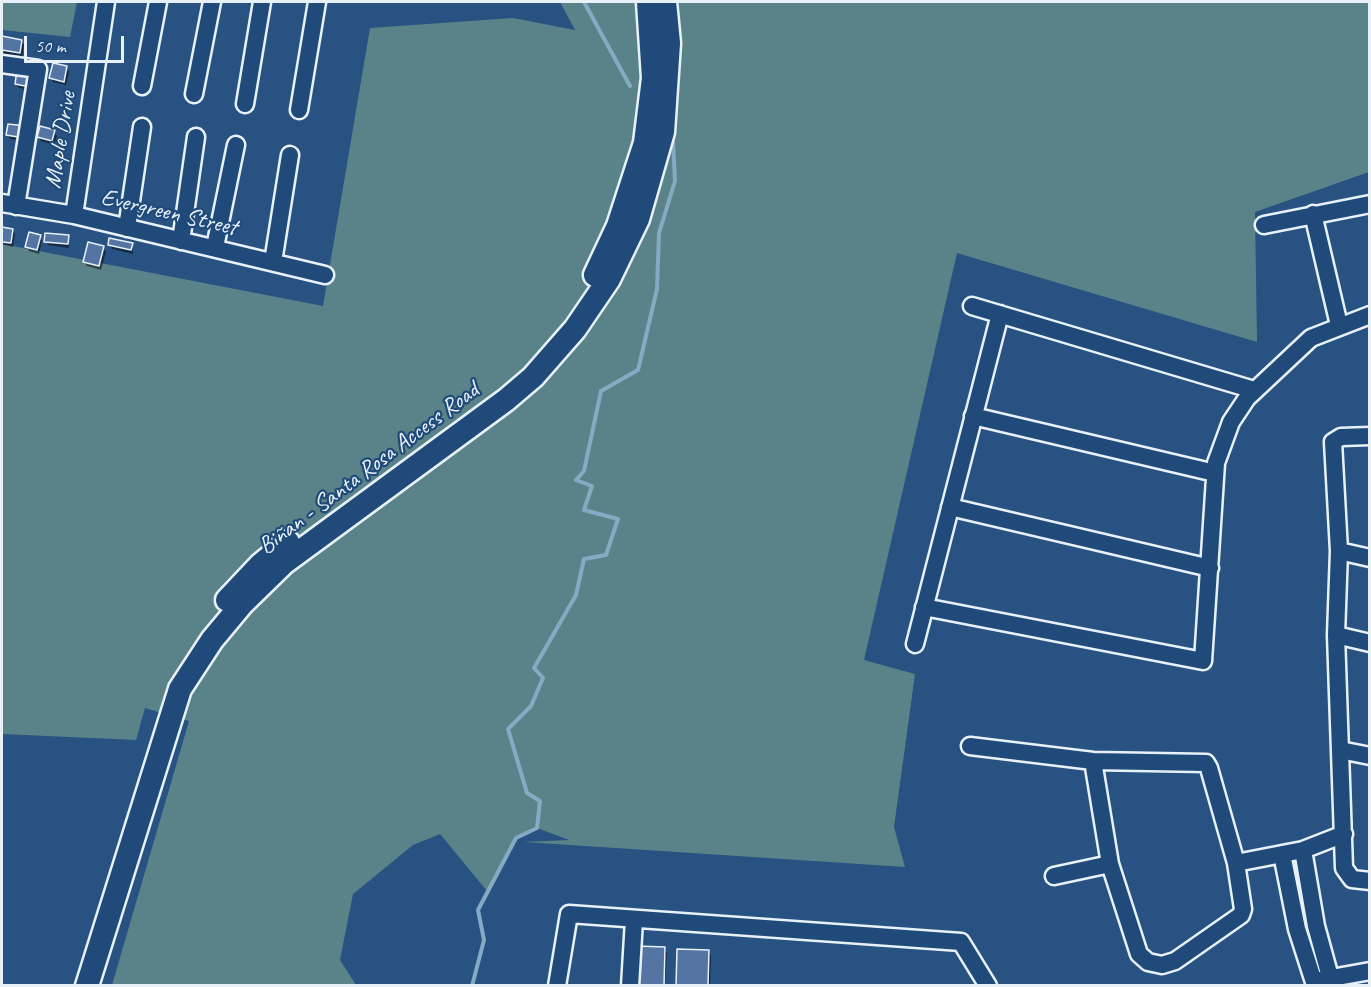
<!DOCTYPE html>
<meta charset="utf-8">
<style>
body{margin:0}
#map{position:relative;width:1371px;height:987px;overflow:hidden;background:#285282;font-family:Caveat,sans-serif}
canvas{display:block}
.frame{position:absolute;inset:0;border:3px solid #e8f1f8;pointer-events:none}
.scale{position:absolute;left:24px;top:36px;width:100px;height:27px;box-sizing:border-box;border:3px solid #e8f1f8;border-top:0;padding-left:8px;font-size:18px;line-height:21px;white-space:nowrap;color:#e8f1f8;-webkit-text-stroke:4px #1f4a7a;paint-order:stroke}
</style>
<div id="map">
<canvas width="1371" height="987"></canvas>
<div class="frame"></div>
<div class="scale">50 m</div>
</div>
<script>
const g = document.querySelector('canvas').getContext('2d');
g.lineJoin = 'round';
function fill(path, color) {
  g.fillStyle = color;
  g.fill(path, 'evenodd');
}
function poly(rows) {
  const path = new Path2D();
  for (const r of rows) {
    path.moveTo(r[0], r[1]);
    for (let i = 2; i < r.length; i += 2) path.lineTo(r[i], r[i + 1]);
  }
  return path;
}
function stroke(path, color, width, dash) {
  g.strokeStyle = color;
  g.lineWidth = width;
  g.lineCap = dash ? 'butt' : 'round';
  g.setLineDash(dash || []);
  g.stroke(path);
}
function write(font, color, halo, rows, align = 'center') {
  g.font = font + ' Caveat,sans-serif';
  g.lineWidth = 4.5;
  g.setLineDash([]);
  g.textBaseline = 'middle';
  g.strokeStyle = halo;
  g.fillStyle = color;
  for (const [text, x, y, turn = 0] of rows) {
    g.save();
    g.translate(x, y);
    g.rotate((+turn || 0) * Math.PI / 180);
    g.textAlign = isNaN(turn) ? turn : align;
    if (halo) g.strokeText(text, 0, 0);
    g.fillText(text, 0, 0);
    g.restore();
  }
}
fill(poly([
 [2,2,77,2,70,37,2,30],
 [560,2,1369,2,1369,172,1255,212,1257,342,957,253,864,660,915,674,894,827,905,867,524,842,569,840,537,828,516,838,487,891,440,834,413,845,353,894,340,960,356,985,112,985,189,721,145,708,136,740,2,734,2,244,323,306,370,28,513,18,575,30]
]), '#598389');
fill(poly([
 [3,38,21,41,24,45,22,57,4,54],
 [66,68,69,72,66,85,53,82,51,78],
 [31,74,31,90,19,88,16,84],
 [9,125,26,141,10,139,8,135],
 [54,131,57,136,54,145,41,141,39,137],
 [2,228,12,230,15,234,13,247,2,244],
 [40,237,42,241,39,254,29,251,27,247],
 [68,237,69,248,48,245,46,241],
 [132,244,133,254,112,249,110,245],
 [103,248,106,252,101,270,87,266,84,262],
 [664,948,667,953,665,986,638,986],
 [708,951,711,955,710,986,678,986]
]), '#0007');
stroke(poly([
 [584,2,630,86],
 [472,986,484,940,478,910,516,838,537,828,540,801,527,793,508,729,531,706,543,678,534,668,576,595,584,559,606,555,618,519,584,510,592,486,576,480,584,471,601,391,638,370,657,289,659,233,675,181,673,142]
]), '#85aac3', 4);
const building = poly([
 [2,36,22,40,20,53,2,50,2,36],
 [53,63,67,66,64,82,49,78,53,63],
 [17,70,32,73,30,87,15,84,17,70],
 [8,124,26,126,24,138,6,135,8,124],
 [40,126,55,130,52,141,37,137,40,126],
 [2,227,13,229,11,243,2,242,2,227],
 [29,232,41,235,37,250,25,247,29,232],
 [45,233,69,235,68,244,44,242,45,233],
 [109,238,133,243,131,250,108,245,109,238],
 [88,242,104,246,99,266,83,262,88,242],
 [638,946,665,947,664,986,636,986,638,946],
 [677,949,709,950,708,986,676,986,677,949]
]);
fill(building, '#5475a4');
stroke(building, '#e8f1f8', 1.5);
const minor = poly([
 [2,64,38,69,16,206],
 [142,86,158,2],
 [194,94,212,2],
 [245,104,262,2],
 [299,110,317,2],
 [2,203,74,215,325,275],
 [1313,214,1339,325],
 [74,215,106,2],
 [1264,225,1370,204],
 [127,228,142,127],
 [181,241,196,137],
 [215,247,236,145],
 [273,262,290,155],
 [972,306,1254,390],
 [973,416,1215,473],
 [1370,436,1341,437,1333,442,1339,551,1336,635,1344,868,1352,879,1370,881],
 [950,507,1210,568],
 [1339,551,1370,558],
 [924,607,1203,661,1216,463,1231,422,1247,398,1311,338,1370,315],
 [1336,635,1370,643],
 [915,644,1000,314],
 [970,746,1093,761,1206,763,1209,768,1236,863,1243,909,1241,915,1175,961,1162,965,1148,962,1139,954,1110,864,1093,761],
 [1340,750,1370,756],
 [1303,850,1316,926,1330,977],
 [1282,854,1297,929,1314,982],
 [1236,863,1303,850,1344,834],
 [1054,876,1110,864],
 [1320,980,1370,971],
 [557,986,569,914,961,942,988,986],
 [630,986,634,920]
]);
const secondary = poly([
 [595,275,618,226,645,143,653,78,648,2],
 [227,600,260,565,288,542],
 [87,986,180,689,212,640,242,604,284,563,506,400,533,377,575,329,609,279,638,219,663,132,669,43,665,2]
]);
stroke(minor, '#e8f1f8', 21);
stroke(secondary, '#e8f1f8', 27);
stroke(minor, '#1f4a7a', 16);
stroke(secondary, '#1f4a7a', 22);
write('24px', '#e8f1f8', '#1f4a7a', [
 ["Maple Drive",61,140,-81],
 ["Evergreen Street",169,213,13],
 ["Biñan - Santa Rosa Access Road",369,469,-37]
]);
</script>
